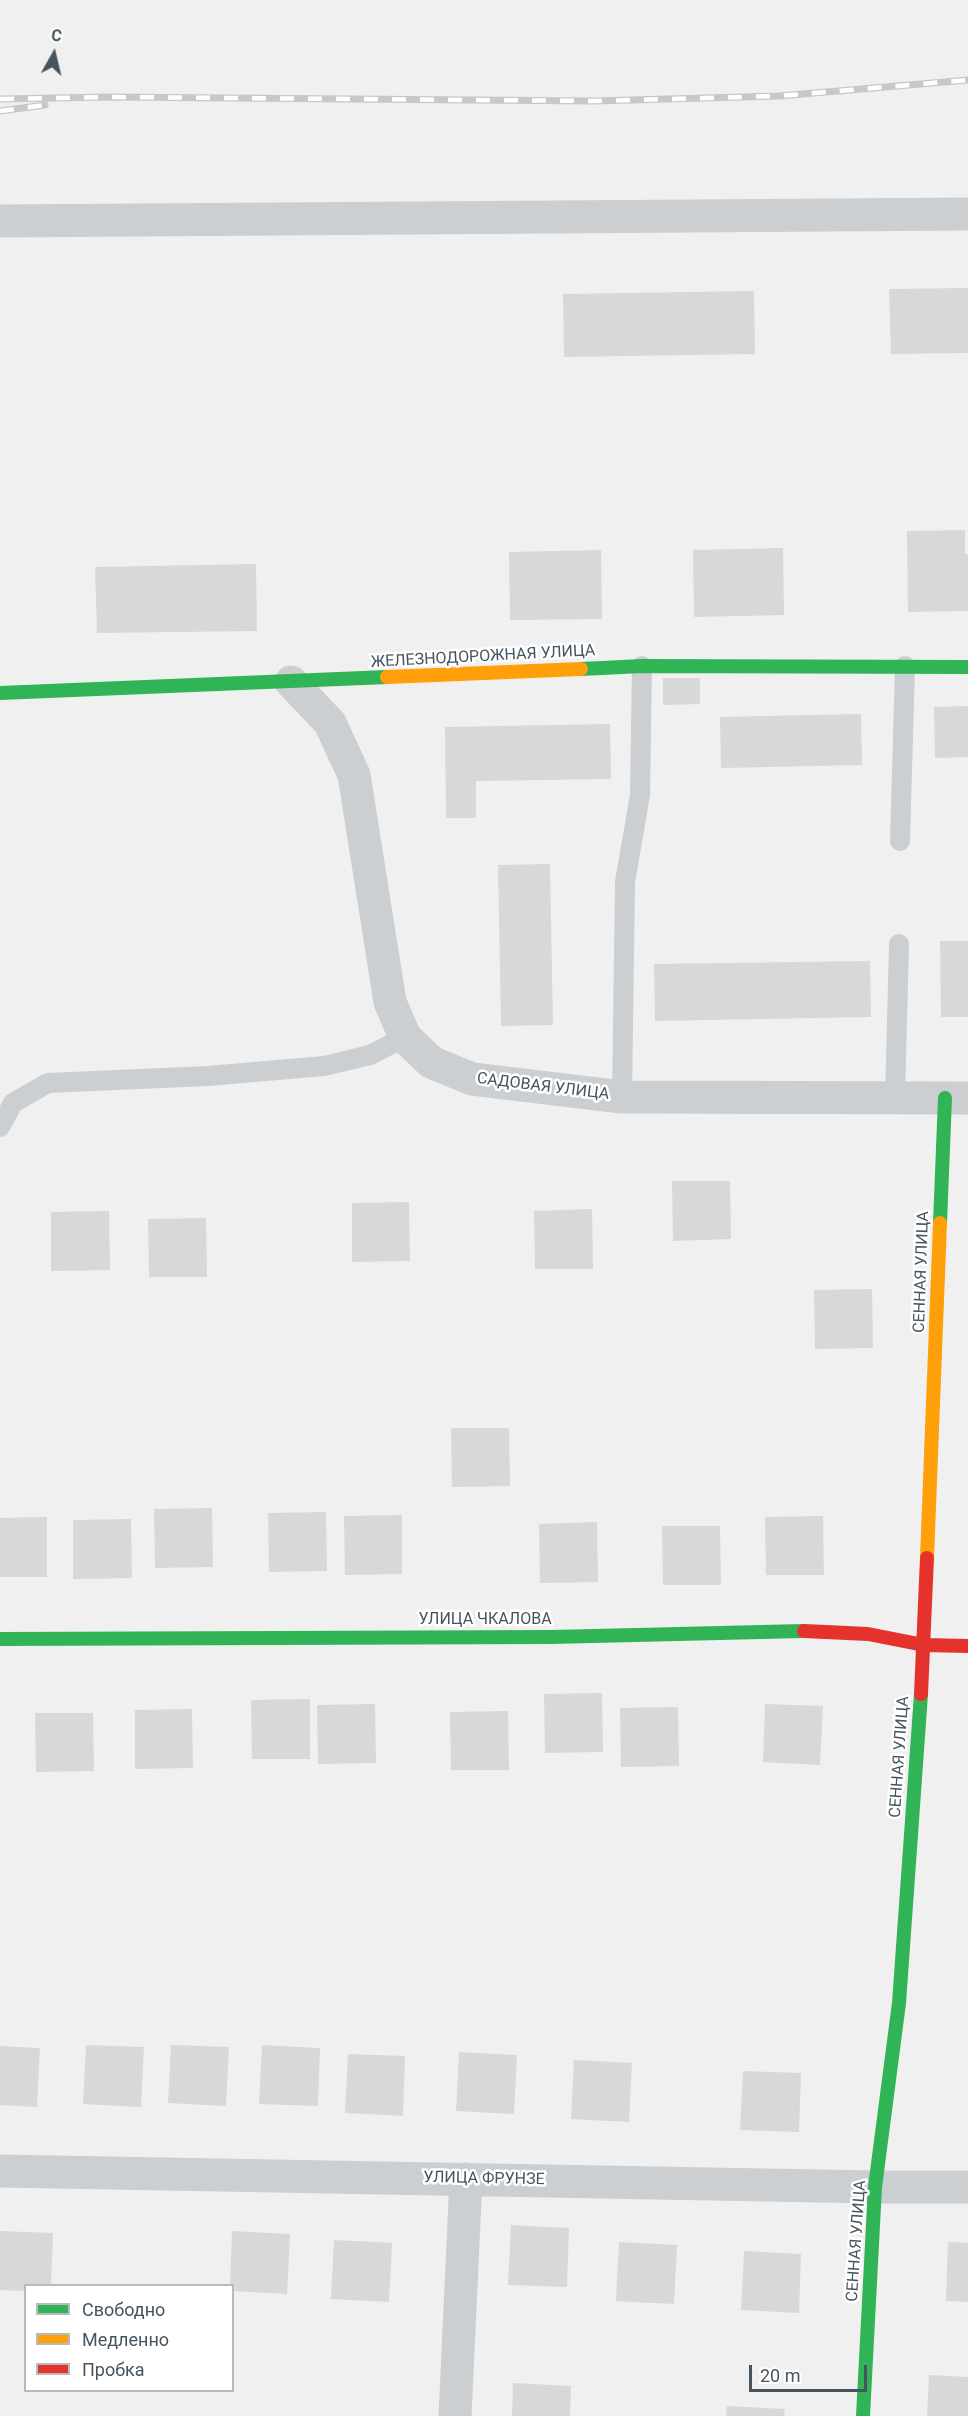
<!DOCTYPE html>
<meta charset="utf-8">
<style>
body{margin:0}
#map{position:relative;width:968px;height:2416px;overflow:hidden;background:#f1f0f0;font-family:Roboto,sans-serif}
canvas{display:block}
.legend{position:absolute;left:24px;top:2284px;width:210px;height:108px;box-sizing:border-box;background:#fff;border:2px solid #b5bbbf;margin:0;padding:8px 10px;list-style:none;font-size:18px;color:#45545e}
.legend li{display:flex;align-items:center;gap:12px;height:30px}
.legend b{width:30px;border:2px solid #b5bbbf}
.north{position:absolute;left:24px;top:24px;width:60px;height:60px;-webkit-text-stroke:4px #fff;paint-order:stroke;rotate:8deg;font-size:16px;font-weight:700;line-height:24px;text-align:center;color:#45545e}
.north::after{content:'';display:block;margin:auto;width:21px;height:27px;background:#45545e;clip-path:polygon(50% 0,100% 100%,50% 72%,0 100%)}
.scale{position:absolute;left:749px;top:2365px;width:118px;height:27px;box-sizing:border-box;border:3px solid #45545e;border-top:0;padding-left:8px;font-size:18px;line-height:21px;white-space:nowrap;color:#45545e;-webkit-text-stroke:4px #fff;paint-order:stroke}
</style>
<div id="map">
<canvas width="968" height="2416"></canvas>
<ul class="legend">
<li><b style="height:8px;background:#30b455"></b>Свободно</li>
<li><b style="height:8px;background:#ff9f0a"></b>Медленно</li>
<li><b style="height:8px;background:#e5322d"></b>Пробка</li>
</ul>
<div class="north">С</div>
<div class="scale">20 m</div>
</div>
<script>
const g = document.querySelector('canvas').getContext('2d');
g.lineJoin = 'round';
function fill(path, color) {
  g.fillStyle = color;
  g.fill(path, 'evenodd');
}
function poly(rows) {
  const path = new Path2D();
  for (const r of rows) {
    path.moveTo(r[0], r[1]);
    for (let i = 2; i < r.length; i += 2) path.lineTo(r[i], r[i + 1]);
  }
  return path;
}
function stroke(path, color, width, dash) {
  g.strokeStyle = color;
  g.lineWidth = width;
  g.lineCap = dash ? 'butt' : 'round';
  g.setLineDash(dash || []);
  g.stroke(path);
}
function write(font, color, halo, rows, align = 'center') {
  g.font = font + ' Roboto,sans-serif';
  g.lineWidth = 5;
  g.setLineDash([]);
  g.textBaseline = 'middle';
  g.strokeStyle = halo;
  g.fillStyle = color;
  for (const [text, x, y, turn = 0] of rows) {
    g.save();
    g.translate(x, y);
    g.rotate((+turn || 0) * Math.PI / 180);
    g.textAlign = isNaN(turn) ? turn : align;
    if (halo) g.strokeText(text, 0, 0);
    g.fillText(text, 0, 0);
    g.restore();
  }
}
fill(poly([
 [968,288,968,353,891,354,889,289],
 [754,291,755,354,564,357,563,294],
 [965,530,965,554,968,554,968,611,908,612,907,531],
 [783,548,784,615,694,617,693,550],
 [601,550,602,619,510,620,509,552],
 [256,564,257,631,97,633,95,567],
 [663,678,700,678,700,704,663,705],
 [968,706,968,757,935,758,934,707],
 [861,714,862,765,721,768,720,717],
 [610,724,611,779,476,781,476,818,446,818,445,727],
 [550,864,553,1025,501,1026,498,865],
 [940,941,968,941,968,1017,941,1017],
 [870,961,871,1017,655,1021,654,964],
 [672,1181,730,1181,731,1239,673,1241],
 [409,1202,410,1261,352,1262,352,1203],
 [592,1209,593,1269,535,1269,534,1211],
 [109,1211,110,1270,51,1271,51,1212],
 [206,1218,207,1277,149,1277,148,1219],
 [872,1289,873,1348,815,1349,814,1290],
 [451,1428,509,1428,510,1486,452,1487],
 [212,1508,213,1567,155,1568,154,1509],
 [326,1512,327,1571,269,1572,268,1513],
 [402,1515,402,1574,345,1575,344,1516],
 [823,1516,824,1575,766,1575,765,1517],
 [47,1517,47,1577,0,1577,0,1518],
 [131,1519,132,1578,73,1579,73,1520],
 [597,1522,598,1582,540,1583,539,1524],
 [662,1526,720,1526,721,1585,663,1585],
 [602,1693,603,1752,545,1753,544,1694],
 [310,1699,310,1759,252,1759,251,1700],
 [375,1704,376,1763,318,1764,317,1705],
 [765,1704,823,1706,820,1765,763,1762],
 [678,1707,679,1766,621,1767,620,1708],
 [192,1709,193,1768,135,1769,135,1710],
 [508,1711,509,1770,451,1770,450,1712],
 [35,1713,93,1713,94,1771,36,1772],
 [86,2045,144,2047,141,2107,83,2104],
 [171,2045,229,2047,226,2106,168,2103],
 [262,2045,320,2048,318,2106,259,2104],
 [0,2046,40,2048,37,2107,0,2105],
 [459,2052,517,2055,514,2114,456,2111],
 [348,2054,405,2056,403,2116,345,2113],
 [574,2060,632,2063,629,2122,571,2119],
 [743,2071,801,2073,799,2132,740,2130],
 [511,2225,569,2228,567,2287,508,2285],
 [0,2231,53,2233,51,2286,26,2286,26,2291,0,2290],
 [232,2231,290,2234,287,2294,232,2291,232,2286,230,2286],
 [334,2240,392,2243,389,2302,331,2299],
 [619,2242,677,2245,674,2304,616,2301],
 [948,2242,968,2243,968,2302,946,2301],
 [744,2251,801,2254,799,2313,741,2310],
 [929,2375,968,2377,968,2416,927,2416],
 [513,2383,571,2386,570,2416,512,2416],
 [727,2406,785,2409,784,2416,726,2416]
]), '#d7d8da');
stroke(poly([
 [900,841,905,666],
 [622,1097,625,882,640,795,642,666],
 [895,1098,899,944],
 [0,1127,13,1103,48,1083,208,1076,324,1066,370,1055,405,1037]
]), '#cbcfd1', 20);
stroke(poly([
 [0,221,968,214],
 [291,682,330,723,354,775,390,1002,405,1037,431,1062,472,1079,622,1097,968,1098],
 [0,2171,875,2187,968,2187],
 [455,2416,466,2179]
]), '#cbcfd1', 33);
stroke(poly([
 [581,669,642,666,968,667],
 [0,693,387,677],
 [940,1223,945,1098],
 [0,1639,552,1637,804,1631],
 [863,2416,875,2187,899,2003,921,1694]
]), '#30b455', 14);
stroke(poly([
 [387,677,581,669],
 [927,1558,940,1223]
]), '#ff9f0a', 14);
stroke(poly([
 [804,1631,868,1634,924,1645,968,1646],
 [921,1694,927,1558]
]), '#e5322d', 14);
const rail = poly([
 [0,99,109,97,594,101,779,96,968,80],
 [0,111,45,105]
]);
stroke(rail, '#c6c8ca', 7);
stroke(rail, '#fff', 4.5, [14]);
write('16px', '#45545e', '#fff', [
 ["ЖЕЛЕЗНОДОРОЖНАЯ УЛИЦА",483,657,-3],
 ["САДОВАЯ УЛИЦА",543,1087,7],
 ["СЕННАЯ УЛИЦА",922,1272,-88],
 ["УЛИЦА ЧКАЛОВА",485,1620],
 ["СЕННАЯ УЛИЦА",900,1757,-86],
 ["УЛИЦА ФРУНЗЕ",484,2179,1],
 ["СЕННАЯ УЛИЦА",857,2241,-86]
]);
</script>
